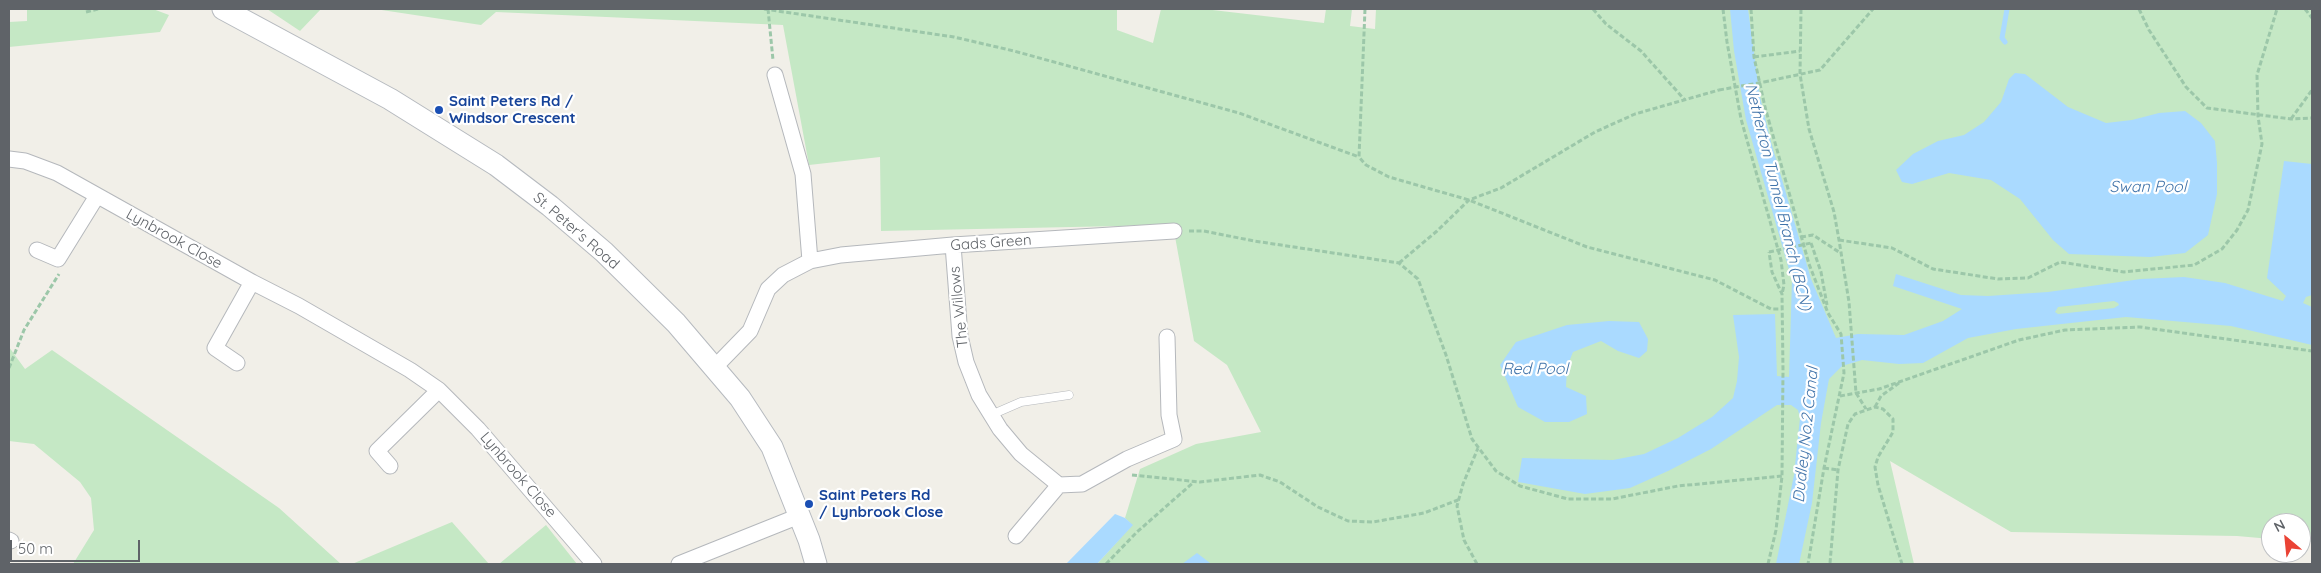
<!DOCTYPE html>
<style>
body{margin:0}
#map{position:relative;width:2321px;height:573px;overflow:hidden;background:#f1efe8;font-family:Quicksand,sans-serif}
canvas{display:block}
.frame{position:absolute;inset:0;border:10px solid #5f6368;pointer-events:none}
.north{position:absolute;left:2261px;top:513px;width:50px;height:50px;box-sizing:border-box;background:#fff;border:1px solid #bfc1c3;border-radius:50%;rotate:332deg;font-size:14px;font-weight:700;line-height:20px;text-align:center;color:#5f6368}
.north::after{content:'';display:block;margin:auto;width:18px;height:22px;background:#ea4335;clip-path:polygon(50% 0,100% 100%,50% 72%,0 100%)}
.scale{position:absolute;left:10px;top:540px;width:130px;height:22px;box-sizing:border-box;border:2px solid #5f6368;border-top:0;padding-left:6px;font-size:15px;line-height:18px;white-space:nowrap;color:#5f6368;-webkit-text-stroke:4px #fff;paint-order:stroke}
</style>
<div id="map">
<canvas width="2321" height="573"></canvas>
<div class="frame"></div>
<div class="north">N</div>
<div class="scale">50 m</div>
</div>
<script>
const g = document.querySelector('canvas').getContext('2d');
g.lineJoin = 'round';
function fill(path, color) {
  g.fillStyle = color;
  g.fill(path, 'evenodd');
}
function poly(rows) {
  const path = new Path2D();
  for (const r of rows) {
    path.moveTo(r[0], r[1]);
    for (let i = 2; i < r.length; i += 2) path.lineTo(r[i], r[i + 1]);
  }
  return path;
}
function stroke(path, color, width, dash) {
  g.strokeStyle = color;
  g.lineWidth = width;
  g.lineCap = dash ? 'butt' : 'round';
  g.setLineDash(dash || []);
  g.stroke(path);
}
function write(font, color, halo, rows, align = 'center') {
  g.font = font + ' Quicksand,sans-serif';
  g.lineWidth = 4.5;
  g.setLineDash([]);
  g.textBaseline = 'middle';
  g.strokeStyle = halo;
  g.fillStyle = color;
  for (const [text, x, y, turn = 0] of rows) {
    g.save();
    g.translate(x, y);
    g.rotate((+turn || 0) * Math.PI / 180);
    g.textAlign = isNaN(turn) ? turn : align;
    if (halo) g.strokeText(text, 0, 0);
    g.fillText(text, 0, 0);
    g.restore();
  }
}
fill(poly([
 [27,9,153,9,169,15,160,32,9,47,9,22,27,21],
 [267,9,321,9,300,31],
 [375,9,1117,9,1117,30,1153,43,1161,9,1204,9,1324,23,1326,9,1352,9,1350,26,1375,29,1376,9,2312,9,2312,542,2301,541,2301,523,2271,523,2271,539,2237,536,2011,532,1890,461,1914,564,1097,564,1132,525,1125,518,1140,469,1196,444,1261,432,1227,365,1194,341,1174,231,1168,225,881,231,880,157,809,165,783,25,496,12,481,25],
 [9,347,25,369,52,350,279,508,341,564,73,564,94,530,91,498,80,482,34,444,9,441],
 [452,522,489,564,352,564],
 [546,525,577,564,499,564]
]), '#c5e8c5');
fill(poly([
 [1730,9,1748,9,1760,97,1771,142,1811,279,1836,338,1858,334,1904,335,1943,321,1962,309,1893,286,1896,274,1961,295,1988,296,2048,292,2141,279,2184,277,2225,283,2283,301,2286,296,2267,278,2284,161,2312,164,2312,295,2306,297,2303,303,2312,307,2312,345,2231,326,2126,317,2016,329,1968,338,1923,363,1899,364,1862,360,1842,366,1829,379,1821,423,1812,503,1799,564,1776,564,1794,475,1800,418,1798,410,1791,405,1777,405,1711,449,1668,471,1630,488,1585,494,1518,482,1522,458,1613,460,1644,454,1678,438,1712,417,1733,398,1737,381,1739,357,1733,315,1775,314,1777,376,1789,377,1792,280,1746,120,1734,51],
 [2114,301,2118,303,2119,305,2114,308,2058,314,2055,312,2058,307],
 [2015,73,2025,74,2068,107,2106,123,2132,120,2159,113,2185,111,2201,123,2215,141,2217,163,2217,194,2208,235,2185,253,2150,257,2069,254,2053,240,2020,199,1991,180,1949,173,1912,184,1902,182,1896,170,1913,154,1938,141,1964,135,1984,122,2001,102,2009,79],
 [1609,321,1639,322,1648,339,1647,351,1639,358,1618,351,1601,341,1573,352,1567,367,1566,387,1586,396,1587,414,1569,422,1545,422,1518,407,1500,365,1516,342,1567,325],
 [1115,514,1125,518,1133,525,1097,564,1066,564],
 [1197,553,1210,563,1214,564,1182,564]
]), '#aadaff');
stroke(poly([
 [2005,42,2002,38,2007,9]
]), '#aadaff', 5);
const lane = poly([
 [991,415,1021,402,1069,395]
]);
const street = poly([
 [775,75,803,174,810,261],
 [9,159,25,161,57,173,252,282,299,306,410,370,439,390,478,429,594,564],
 [953,245,960,336,966,362,979,395,1000,429,1021,454,1059,485,1082,484,1127,459,1174,439,1169,415,1167,337],
 [37,250,58,259,97,196],
 [237,363,215,348,252,282],
 [715,367,750,331,768,289,783,275,810,261,841,255,953,245,1174,231],
 [390,466,377,451,439,390],
 [1016,536,1059,485],
 [9,540,11,541],
 [679,564,799,516]
]);
const secondary = poly([
 [223,9,390,99,496,165,550,206,604,252,676,323,740,398,772,447,809,540,816,564]
]);
stroke(lane, '#b5b8bc', 9);
stroke(street, '#b5b8bc', 17);
stroke(secondary, '#b6babf', 23);
stroke(poly([
 [764,9,954,37,1014,51,1239,113,1359,157],
 [768,9,773,60],
 [1365,9,1359,157,1366,165,1389,177,1469,200,1587,247,1715,280,1771,309,1782,309],
 [1593,9,1606,24,1641,51,1684,99],
 [1723,9,1727,42,1741,119,1781,260,1784,285,1782,294],
 [1751,9,1754,57,1765,107,1790,196,1809,264,1828,313,1841,334,1844,373,1824,468,1808,564],
 [1801,9,1800,74,1809,129,1834,212,1839,240,1849,302,1856,393,1866,409],
 [2139,9,2149,30,2186,87,2207,108,2291,119,2312,118],
 [2305,9,2312,18],
 [86,12,98,9],
 [1754,57,1800,51],
 [1764,82,1820,70,1873,9],
 [2291,119,2312,90],
 [1189,231,1204,231,1254,241,1399,263,1418,279,1446,355,1472,439,1496,471,1520,486,1568,499,1612,499,1678,486,1782,476],
 [1801,237,1813,235,1842,254],
 [1839,240,1892,248,1933,269,1998,279,2028,278,2060,262,2124,272,2194,265,2222,249,2237,230,2248,210,2262,144,2258,116,2257,75,2277,9],
 [1811,243,1821,272,1827,305],
 [1399,263,1437,231,1469,200,1501,188,1595,132,1635,114,1719,90],
 [9,368,24,330,59,274],
 [1840,396,1879,389,2019,340,2065,330,2140,327,2312,351],
 [1875,407,1881,396,1899,383],
 [1824,468,1838,470],
 [1132,475,1200,482,1260,475,1280,482,1318,507,1348,521,1373,522,1424,513,1458,500],
 [1830,563,1838,470,1848,424,1855,414,1875,407,1883,409,1893,419,1893,432,1878,457,1875,467,1878,485,1902,564],
 [1106,564,1137,532,1195,481],
 [1477,564,1464,540,1457,506,1463,484,1478,448],
 [1768,564,1776,530,1782,476,1783,370,1782,294,1772,272,1769,252]
]), '#9cc7a9', 3, [5, 2.5]);
stroke(lane, '#fff', 8);
stroke(street, '#fff', 15);
stroke(secondary, '#fff', 21);
stroke(poly([
 [1719,90,1764,82],
 [1769,252,1811,243]
]), '#9cc7a9', 3, [5, 2.5]);
for (const [x, y, r, color] of [
 [439,110,5,"#1a4fb4"],
 [809,504,5,"#1a4fb4"]
]) {
  const dot = new Path2D();
  dot.arc(x, y, r, 0, 2 * Math.PI);
  g.fillStyle = color;
  g.fill(dot);
  stroke(dot, '#fff', 2);
}
write('bold 15px', '#164399', '#fff', [
 ["Saint Peters Rd /",449,101],
 ["Windsor Crescent",449,118],
 ["Saint Peters Rd",819,495],
 ["/ Lynbrook Close",819,512]
], 'left');
write('15px', '#5f6368', '#fff', [
 ["St. Peter's Road",576,231,41],
 ["Lynbrook Close",174,239,29],
 ["Gads Green",991,243,-4],
 ["The Willows",959,307,-96],
 ["Lynbrook Close",518,475,49]
]);
write('italic 16px', '#4174aa', '#fff', [
 ["Swan Pool",2148,187],
 ["Netherton Tunnel Branch (BCN)",1778,197,76],
 ["Red Pool",1535,369],
 ["Dudley No.2 Canal",1806,435,-84]
]);
</script>
